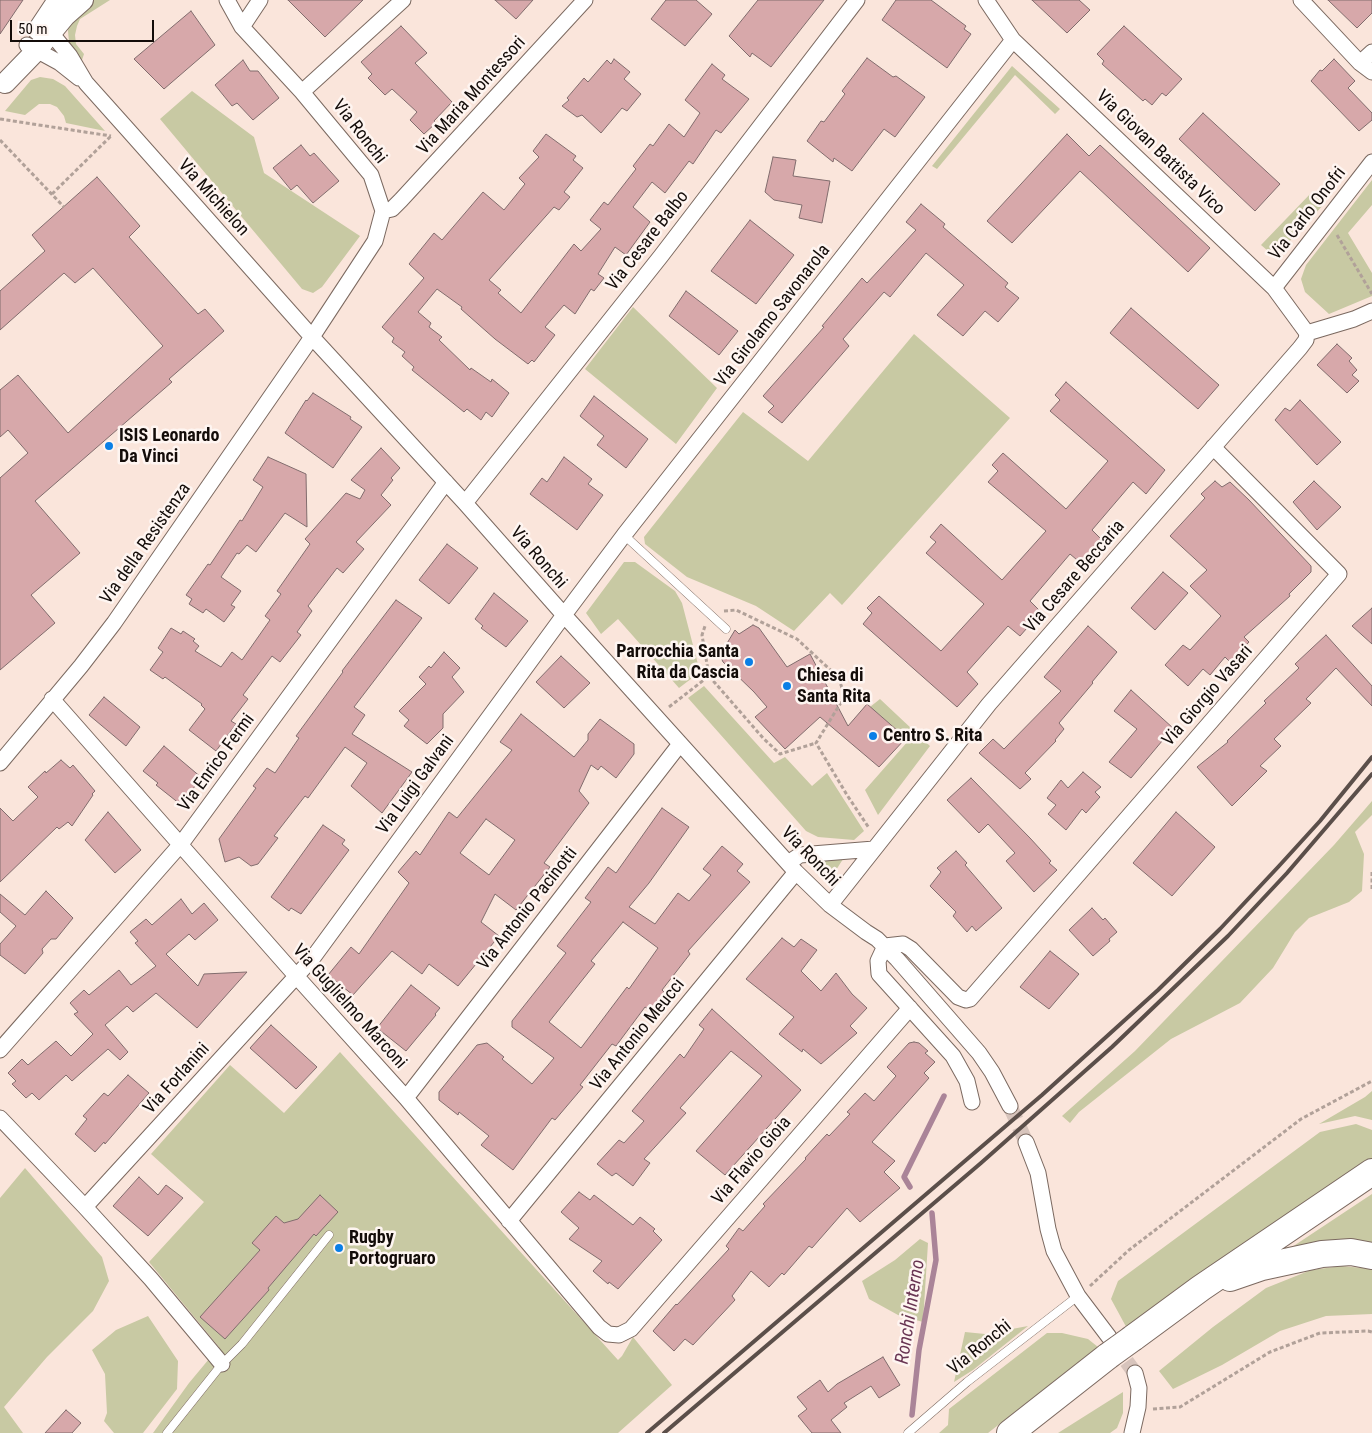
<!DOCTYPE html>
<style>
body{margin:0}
#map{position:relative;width:1372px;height:1433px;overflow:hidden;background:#fae5db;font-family:"Roboto Condensed",sans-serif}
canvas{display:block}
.scale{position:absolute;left:10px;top:20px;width:144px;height:22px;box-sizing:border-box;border:2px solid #130c09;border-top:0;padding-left:6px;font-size:15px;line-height:18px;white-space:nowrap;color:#130c09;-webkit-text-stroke:4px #fef5f1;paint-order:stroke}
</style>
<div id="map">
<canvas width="1372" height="1433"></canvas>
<div class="scale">50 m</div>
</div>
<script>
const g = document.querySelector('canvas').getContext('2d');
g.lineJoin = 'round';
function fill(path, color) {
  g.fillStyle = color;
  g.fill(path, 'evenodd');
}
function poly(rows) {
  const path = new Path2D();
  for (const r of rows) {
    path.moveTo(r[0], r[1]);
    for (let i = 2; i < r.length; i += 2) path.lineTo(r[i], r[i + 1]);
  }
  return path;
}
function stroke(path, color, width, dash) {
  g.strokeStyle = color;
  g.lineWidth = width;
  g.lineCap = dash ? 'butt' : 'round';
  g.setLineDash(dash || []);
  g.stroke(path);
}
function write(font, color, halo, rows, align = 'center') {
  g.font = font + ' "Roboto Condensed",sans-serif';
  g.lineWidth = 5;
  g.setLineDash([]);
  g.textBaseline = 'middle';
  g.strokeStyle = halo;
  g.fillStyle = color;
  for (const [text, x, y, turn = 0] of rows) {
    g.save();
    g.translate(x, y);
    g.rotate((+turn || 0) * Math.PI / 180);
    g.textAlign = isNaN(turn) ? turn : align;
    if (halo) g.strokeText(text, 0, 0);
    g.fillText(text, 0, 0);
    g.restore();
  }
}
fill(poly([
 [94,0,110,0,80,19,77,26,75,35,76,44,84,54,82,60,75,55,69,42,68,31,69,20,79,10],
 [1012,66,1060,109,1055,114,1015,75,937,169,932,166],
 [40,77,53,79,65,86,105,131,66,123,64,116,57,107,50,104,39,104,25,115,5,111,31,80],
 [192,91,254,137,264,173,360,236,322,287,313,293,302,289,160,119],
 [1372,180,1372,205,1348,233,1372,273,1372,296,1329,314,1305,292,1301,279,1306,265],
 [1312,192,1325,203,1275,257,1261,245],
 [633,307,717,388,676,444,585,369],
 [914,334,1010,418,842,605,830,593,794,631,756,606,687,577,645,544,644,537,743,412,808,461],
 [624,562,635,562,675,591,682,603,700,672,679,688,618,619,601,634,586,613],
 [704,686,774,763,785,757,812,786,827,773,864,831,854,840,818,837,806,831,688,698],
 [880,699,930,746,878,815,865,790,909,740,870,707],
 [1372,801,1372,815,1355,832,1364,854,1362,891,1349,902,1309,918,1295,932,1273,968,1240,1003,1171,1039,1079,1112,1070,1123,1062,1116,1135,1051,1334,845],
 [845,856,829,881,812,861],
 [340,1052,618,1360,622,1356,633,1337,672,1385,618,1433,153,1433,189,1383,219,1347,149,1262,204,1202,151,1154,230,1065,284,1113],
 [1372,1091,1372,1120,1355,1116,1319,1124,1365,1097],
 [1356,1124,1372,1130,1372,1159,1130,1334,1111,1299,1118,1281,1320,1132],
 [25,1168,102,1257,109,1281,93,1311,47,1357,4,1407,23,1433,0,1433,0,1198],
 [1372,1194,1372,1249,1357,1246,1292,1247],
 [920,1239,928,1243,923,1322,898,1315,869,1299,862,1281,895,1260],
 [1342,1266,1372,1269,1372,1314,1326,1316,1280,1331,1222,1365,1173,1389,1159,1371,1213,1327,1266,1288,1311,1270],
 [148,1316,178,1361,177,1389,143,1433,114,1433,104,1421,107,1413,105,1374,92,1350,116,1330],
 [1028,1326,973,1370,954,1382,965,1332,985,1334],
 [1047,1333,1062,1333,1088,1339,1098,1347,988,1433,939,1433,948,1425,949,1409],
 [1123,1392,1123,1413,1117,1428,1110,1433,1058,1433]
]), '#c8c9a3');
stroke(poly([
 [910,1187,904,1177,944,1096],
 [912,1415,919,1350,936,1260,932,1213]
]), '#aa8498', 5.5);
const building = poly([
 [0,0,23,0,0,34,0,0],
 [288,0,363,0,325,37,288,0],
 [495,0,533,0,516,19,495,0],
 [666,0,696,0,712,14,685,46,651,19,666,0],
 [758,0,824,0,771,67,752,53,750,57,729,36,758,0],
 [896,0,931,0,966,26,964,29,971,34,947,68,882,20,896,0],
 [1032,0,1079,0,1090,10,1067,33,1032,0],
 [1328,0,1372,0,1372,13,1357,28,1328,0],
 [191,11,215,45,164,89,134,59,191,11],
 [401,26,427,53,415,63,452,102,434,121,436,123,424,134,410,120,417,112,392,89,385,95,368,78,372,74,361,62,401,26],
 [1124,26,1182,79,1166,96,1162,93,1152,105,1145,99,1143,101,1102,64,1104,61,1097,54,1124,26],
 [867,58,893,77,896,76,925,97,895,137,884,129,852,171,834,158,833,162,807,141,821,121,824,122,845,94,842,91,867,58],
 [614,59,630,72,624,79,641,94,627,111,622,108,601,133,582,115,577,117,562,106,569,100,567,98,584,78,588,82,607,60,611,64,614,59],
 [1334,59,1355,81,1348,88,1372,113,1372,120,1359,131,1311,81,1320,70,1322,71,1334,59],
 [243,60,250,71,258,71,279,98,253,120,237,103,232,106,215,85,243,60],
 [712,64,725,75,722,79,749,99,721,133,716,130,693,164,689,161,665,193,652,182,633,207,650,222,626,255,615,247,598,274,604,278,594,291,591,289,575,314,564,305,545,327,555,335,534,362,532,360,528,364,495,339,461,309,462,307,437,289,418,312,431,323,429,327,442,337,439,340,470,370,471,368,491,382,492,379,509,393,492,417,486,412,481,420,467,409,464,412,412,370,414,367,402,356,405,352,392,342,394,338,382,327,424,278,409,264,434,233,442,240,483,192,504,210,525,184,519,178,539,157,533,151,546,134,576,156,573,160,583,168,564,192,570,197,559,210,554,207,489,280,501,290,498,293,521,313,574,244,581,251,601,229,590,220,604,202,608,205,636,169,633,166,650,144,653,146,669,124,684,137,700,113,685,100,712,64],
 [1203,113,1280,184,1255,211,1179,139,1203,113],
 [1067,134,1089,156,1100,145,1210,248,1188,272,1080,171,1012,243,987,221,1067,134],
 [301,145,310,156,314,153,339,181,313,203,297,185,291,190,273,168,301,145],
 [773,157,796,160,793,176,830,181,822,223,799,218,802,205,774,200,765,192,773,157],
 [97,177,140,226,129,237,198,314,205,309,224,331,169,379,172,382,35,501,80,553,31,595,55,623,0,670,0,478,28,453,8,430,0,437,0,390,18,375,68,433,163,346,93,268,75,283,64,273,0,330,0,291,45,251,32,235,97,177],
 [921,204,945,224,943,227,1008,283,1005,287,1019,298,998,322,985,311,963,336,937,315,964,285,926,253,890,297,884,292,843,339,849,346,782,423,768,412,774,406,763,396,824,327,822,326,862,278,867,283,916,230,906,222,921,204],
 [750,220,794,255,756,304,711,271,750,220],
 [686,291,738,331,719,355,669,316,686,291],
 [1131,308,1219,385,1198,409,1110,333,1131,308],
 [1337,344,1352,358,1349,361,1357,370,1352,375,1359,381,1347,393,1317,365,1337,344],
 [1066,382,1165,470,1146,494,1133,482,1092,530,1103,541,1083,565,1070,554,1030,601,1041,612,1020,636,1008,626,967,672,978,684,957,707,863,624,872,613,867,608,879,596,941,651,984,604,926,553,936,542,930,537,941,524,1002,580,1046,531,988,482,998,471,992,465,1003,453,1066,509,1108,461,1050,411,1060,400,1055,395,1066,382],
 [313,393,351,417,350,419,362,427,333,468,285,433,306,400,307,401,313,393],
 [594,396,648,439,626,468,597,445,604,436,580,416,594,396],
 [1300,400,1341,442,1317,465,1275,420,1285,408,1290,411,1300,400],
 [381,448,400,468,391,478,393,480,381,495,391,505,356,542,364,549,343,573,337,568,308,606,312,611,297,632,301,635,280,662,272,656,243,695,248,699,231,721,236,724,216,751,189,730,205,709,201,705,202,704,165,677,163,679,150,670,163,652,158,648,171,628,181,634,183,631,195,639,193,641,199,646,195,651,221,667,232,652,242,660,270,620,265,616,281,594,277,591,310,544,305,539,346,493,360,499,365,490,351,480,381,448],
 [268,457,306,474,307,527,285,513,256,552,247,545,239,554,237,553,221,577,241,591,231,605,235,607,224,622,206,609,203,613,189,604,192,599,186,595,208,564,210,565,240,520,242,521,263,487,253,480,268,457],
 [564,457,592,479,588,484,603,495,577,530,530,494,542,478,547,482,564,457],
 [1215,481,1222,487,1230,482,1249,500,1311,566,1311,572,1289,594,1290,596,1244,637,1249,642,1230,662,1225,657,1210,675,1203,669,1188,686,1165,665,1183,645,1190,650,1221,616,1190,586,1207,570,1170,536,1205,498,1201,494,1215,481],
 [1314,481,1341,507,1317,530,1293,502,1314,481],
 [447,544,478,568,449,604,419,580,447,544],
 [1163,572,1188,593,1155,630,1131,608,1163,572],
 [494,593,528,621,506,647,481,628,483,626,475,619,494,593],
 [396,600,422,618,354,707,365,715,352,734,412,772,382,813,351,786,367,763,345,747,308,798,305,796,274,836,278,838,258,864,251,866,239,857,225,862,219,839,256,788,253,786,267,768,275,773,299,738,296,736,343,672,342,671,396,600],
 [1372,608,1372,644,1352,626,1372,608],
 [753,625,759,628,787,667,810,654,848,726,867,704,906,738,879,767,820,717,785,749,755,717,767,707,754,692,723,662,720,655,735,630,739,634,753,625],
 [1088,626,1117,652,1092,682,1093,683,1059,723,1064,729,1055,740,1056,741,1025,773,1031,779,1020,789,979,753,993,739,1004,749,1061,691,1044,677,1088,626],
 [1326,635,1372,686,1372,706,1336,668,1306,699,1311,703,1274,739,1281,746,1260,766,1267,771,1232,806,1197,767,1228,742,1227,741,1266,703,1264,701,1299,668,1295,664,1326,635],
 [444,652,460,668,452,677,464,692,443,714,443,728,427,744,404,726,409,720,399,711,426,684,419,677,429,666,431,668,444,652],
 [561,656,590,683,564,708,536,682,561,656],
 [1131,690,1173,728,1131,778,1109,762,1137,729,1114,711,1131,690],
 [104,697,140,727,126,746,89,715,104,697],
 [521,714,574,757,588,740,588,734,600,719,634,744,634,754,616,778,601,766,598,770,591,765,579,791,589,803,544,863,550,867,516,910,495,894,481,922,499,936,458,986,429,964,422,974,392,951,353,995,328,975,351,947,359,954,409,883,398,872,416,851,420,855,449,812,457,818,512,750,500,742,521,714],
 [486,819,515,840,489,875,460,853,486,819],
 [164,746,202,778,180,804,156,785,158,783,143,771,164,746],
 [61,760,70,768,73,765,95,791,92,794,93,795,72,826,68,822,59,829,57,827,0,882,0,808,13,821,38,797,28,787,45,771,46,773,61,760],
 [1083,772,1101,787,1095,792,1100,797,1086,813,1082,809,1066,830,1048,814,1056,805,1047,798,1061,780,1068,788,1083,772],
 [971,778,1030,838,1051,861,1049,863,1057,870,1034,892,1006,861,1015,853,988,824,979,833,947,800,971,778],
 [662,808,689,827,649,883,629,907,655,924,678,893,689,901,711,875,703,869,722,846,743,864,737,871,750,882,688,951,690,954,662,990,665,993,650,1010,645,1007,616,1046,612,1044,580,1085,583,1087,555,1120,552,1118,513,1170,481,1145,489,1136,459,1112,458,1115,439,1100,439,1092,477,1045,487,1043,504,1057,502,1059,532,1084,554,1058,512,1027,512,1021,566,953,557,946,591,902,585,898,608,867,616,873,662,808],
 [623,922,658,948,629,989,627,987,581,1048,549,1022,595,964,591,961,623,922],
 [108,812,141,850,115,873,85,840,108,812],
 [1176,812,1215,847,1172,896,1133,863,1176,812],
 [323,825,345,840,342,844,349,850,301,914,291,908,289,911,271,897,323,825],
 [956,851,967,863,965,865,1002,908,976,931,972,926,967,932,953,916,956,912,930,886,941,872,937,868,956,851],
 [46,891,73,918,56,939,51,939,42,949,43,953,25,974,0,955,0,944,16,926,0,912,0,894,25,915,46,891],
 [181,899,192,914,204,903,218,920,195,940,189,934,166,954,198,986,204,974,247,972,197,1028,156,993,133,1012,127,1006,105,1025,128,1052,120,1060,108,1049,72,1081,66,1075,39,1100,32,1093,26,1098,12,1084,16,1081,8,1073,22,1059,28,1065,56,1041,71,1056,93,1034,74,1014,78,1012,70,1003,84,990,89,995,119,970,131,985,156,966,135,943,138,941,130,932,146,919,152,925,181,899],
 [1092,908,1103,920,1105,918,1117,932,1109,939,1110,941,1093,956,1069,930,1092,908],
 [782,938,794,947,801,939,817,950,801,971,821,991,836,973,852,994,867,1008,850,1026,857,1033,821,1064,803,1049,802,1052,779,1034,794,1017,746,979,782,938],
 [1050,951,1079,974,1049,1009,1020,987,1050,951],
 [411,985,440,1008,435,1014,436,1015,406,1051,377,1028,411,985],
 [712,1009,801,1090,725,1175,696,1151,762,1076,731,1051,680,1108,686,1113,644,1159,650,1163,633,1186,616,1173,612,1176,597,1164,619,1140,624,1143,644,1121,632,1111,680,1054,684,1058,704,1029,699,1025,712,1009],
 [271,1025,317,1067,296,1089,250,1048,271,1025],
 [914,1042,919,1043,928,1051,925,1053,935,1062,924,1073,929,1078,872,1142,895,1161,884,1172,900,1188,860,1222,847,1208,812,1248,809,1246,784,1275,782,1273,769,1287,751,1271,732,1296,735,1300,693,1345,685,1339,674,1351,653,1331,676,1304,677,1305,729,1249,726,1246,739,1228,743,1231,765,1206,763,1204,806,1159,805,1158,827,1134,829,1136,850,1114,847,1112,865,1093,874,1101,896,1076,887,1067,909,1043,914,1042],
 [128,1075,149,1093,105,1144,104,1142,95,1152,75,1134,87,1119,83,1116,104,1093,108,1096,128,1075],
 [139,1177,158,1195,166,1185,183,1198,148,1236,113,1206,139,1177],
 [579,1192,590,1200,594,1195,633,1225,640,1217,655,1229,653,1231,662,1240,618,1289,609,1282,608,1284,593,1271,602,1261,569,1239,579,1228,561,1212,579,1192],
 [320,1195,338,1212,316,1236,314,1234,268,1288,269,1290,225,1339,200,1317,260,1250,252,1243,276,1216,284,1223,298,1219,320,1195],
 [883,1357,900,1385,879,1398,871,1386,844,1403,847,1407,831,1420,841,1433,812,1433,798,1416,807,1409,797,1397,820,1380,828,1392,837,1384,883,1357],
 [66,1410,81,1423,72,1433,45,1433,66,1410]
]);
fill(building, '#d7a8aa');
stroke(building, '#816c6d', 1);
stroke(poly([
 [1010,1106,1026,1142],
 [1113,1343,1135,1373]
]), '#d7c4bc', 15, [15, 8]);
const service = poly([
 [624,535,726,629],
 [167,1433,222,1364,242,1344,329,1235],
 [908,1433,967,1382,1078,1296]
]);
const minor = poly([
 [986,0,1013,40,1274,288,1307,333],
 [1301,0,1360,63,1372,72],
 [242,27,260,0],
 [41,28,56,39,70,56,86,83,129,131,312,337,465,503,564,615,796,872,830,905,866,932,877,939,897,959,979,1053,992,1072,1010,1106],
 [27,45,60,63,79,78],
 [1360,63,1372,52],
 [302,92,403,0],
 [383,211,392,209,401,200,585,0],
 [1274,288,1372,162],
 [1307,333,1354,319,1372,311],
 [465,503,661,256,857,0],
 [52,699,297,977,406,1098,599,1327,608,1334,619,1335,631,1329,910,1008],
 [0,763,81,666,114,623,312,337,375,241,383,211,371,175,302,92,242,27,227,0],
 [788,863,800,855,874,849],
 [830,905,989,704,1300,348,1306,340,1307,333],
 [885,946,903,944,911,949,958,997,966,1000,970,999,1339,574,1213,447],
 [885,946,878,961,879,974,953,1056,967,1081,972,1102],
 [0,1050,181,844,446,482],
 [406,1098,680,744],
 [0,1118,85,1207,151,1279,222,1364],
 [1026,1142,1038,1173,1048,1229,1054,1251,1078,1296,1109,1337],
 [85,1207,312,959,564,615,624,535,1013,40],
 [509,1221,796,872],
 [1132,1433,1138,1407,1139,1388,1135,1373]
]);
const tertiary = poly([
 [38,30,58,0],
 [5,83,36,51,65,16,83,0]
]);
const trunk = poly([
 [1230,1278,1262,1267,1322,1254,1351,1252,1372,1256],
 [1133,1338,1201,1288,1372,1172],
 [1010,1433,1108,1356]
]);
stroke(service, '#7b6960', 9);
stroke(minor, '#7b6960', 17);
stroke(tertiary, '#7b6960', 22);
stroke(trunk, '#7b6960', 28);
stroke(poly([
 [0,119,111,136],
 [0,140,64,207],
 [52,194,111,136],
 [1337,235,1372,294],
 [724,611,736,610,797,639,838,677,845,696,816,743,847,795,869,828],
 [709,676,763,738,780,754,816,743],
 [669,707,709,676,702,635,705,626],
 [1372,872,1372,889],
 [1090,1286,1129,1250,1301,1119,1372,1081],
 [1153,1409,1180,1407,1270,1352,1320,1333,1368,1331,1372,1332]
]), '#b1a199', 3, [4, 2.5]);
stroke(service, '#fff', 8);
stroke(minor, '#fff', 15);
stroke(tertiary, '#fff', 20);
stroke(trunk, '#fff', 26);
stroke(poly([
 [647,1433,1042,1095,1158,990,1220,929,1279,866,1320,821,1372,757],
 [664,1433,981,1163,1112,1047,1228,936,1287,873,1372,774]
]), '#5b4f4a', 4);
const trunkBridge = poly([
 [1108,1356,1133,1338]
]);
stroke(trunkBridge, '#7b6960', 28, []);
stroke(trunkBridge, '#fff', 26);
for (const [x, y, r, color] of [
 [109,446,5,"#0a7fe6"],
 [749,662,5,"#0a7fe6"],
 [787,686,5,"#0a7fe6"],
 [873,736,5,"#0a7fe6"],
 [339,1248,5,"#0a7fe6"]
]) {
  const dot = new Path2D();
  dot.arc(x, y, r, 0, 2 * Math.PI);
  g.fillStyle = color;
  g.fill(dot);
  stroke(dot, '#fef5f1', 2);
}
write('18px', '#130c09', '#fef5f1', [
 ["Via Maria Montessori",472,96,-48],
 ["Via Ronchi",359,132,52],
 ["Via Giovan Battista Vico",1160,153,44],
 ["Via Michielon",213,198,48],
 ["Via Carlo Onofri",1308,214,-52],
 ["Via Cesare Balbo",648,241,-52],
 ["Via Girolamo Savonarola",773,316,-52],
 ["Via della Resistenza",146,544,-55],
 ["Via Ronchi",538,558,49],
 ["Via Cesare Beccaria",1075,577,-49],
 ["Via Giorgio Vasari",1208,696,-49],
 ["Via Enrico Fermi",217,763,-54],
 ["Via Luigi Galvani",416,785,-54],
 ["Via Ronchi",810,857,46],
 ["Via Antonio Pacinotti",528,909,-52],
 ["Via Guglielmo Marconi",349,1007,48],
 ["Via Antonio Meucci",638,1035,-51],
 ["Via Forlanini",177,1079,-48],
 ["Via Flavio Gioia",752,1161,-49],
 ["Via Ronchi",980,1348,-39]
]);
write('bold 18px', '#130c09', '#fef5f1', [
 ["ISIS Leonardo",119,436],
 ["Da Vinci",119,457],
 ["Parrocchia Santa",739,652,"right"],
 ["Rita da Cascia",739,673,"right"],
 ["Chiesa di",797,676],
 ["Santa Rita",797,697],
 ["Centro S. Rita",883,736],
 ["Rugby",349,1238],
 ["Portogruaro",349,1259]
], 'left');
write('italic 19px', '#693553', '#fef5f1', [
 ["Ronchi Interno",911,1312,-81]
]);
</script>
